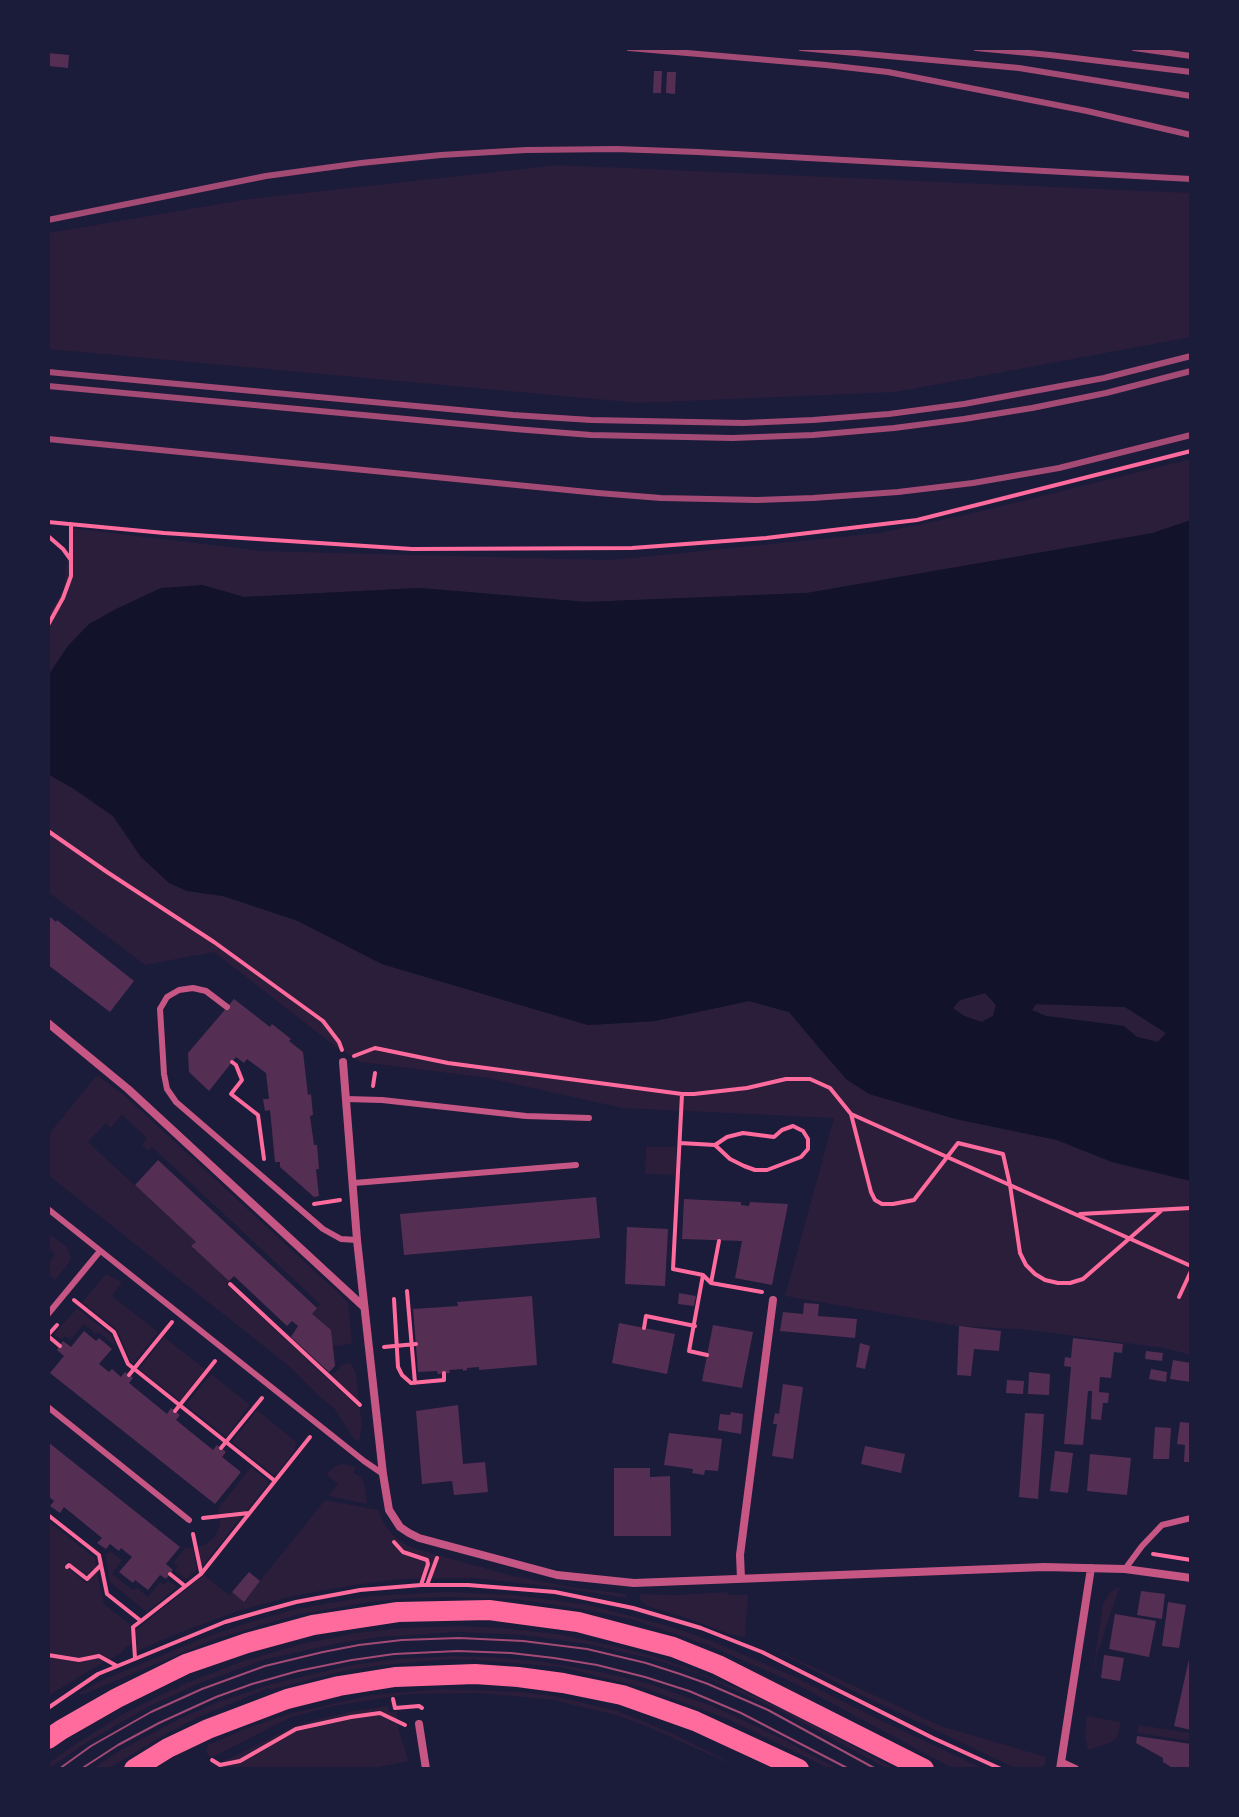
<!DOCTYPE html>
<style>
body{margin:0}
#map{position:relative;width:1239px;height:1817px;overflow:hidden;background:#1b1b3a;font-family:Commissioner,sans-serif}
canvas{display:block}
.frame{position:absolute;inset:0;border:50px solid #1b1b3a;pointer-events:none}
</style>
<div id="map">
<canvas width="1239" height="1817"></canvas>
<div class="frame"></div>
</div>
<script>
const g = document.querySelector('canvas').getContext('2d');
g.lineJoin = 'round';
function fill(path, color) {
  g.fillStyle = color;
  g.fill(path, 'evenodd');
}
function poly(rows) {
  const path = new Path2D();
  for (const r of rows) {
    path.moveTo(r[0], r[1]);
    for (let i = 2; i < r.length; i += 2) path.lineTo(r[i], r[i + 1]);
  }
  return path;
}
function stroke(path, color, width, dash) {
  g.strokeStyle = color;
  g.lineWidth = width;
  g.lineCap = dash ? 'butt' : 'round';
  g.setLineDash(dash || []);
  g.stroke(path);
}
fill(poly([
 [559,165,1191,193,1191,337,896,392,639,403,48,349,48,233,249,199],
 [1191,459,1191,520,1153,533,807,593,586,602,420,588,244,597,202,585,89,624,68,646,48,675,48,615,64,589,70,528,263,551,612,560,879,533,965,515],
 [48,774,74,789,113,816,141,857,187,891,223,896,298,921,382,964,588,1025,655,1021,749,1001,789,1012,829,1060,869,1094,956,1119,1057,1140,1112,1162,1191,1181,1191,1355,1164,1348,1029,1330,958,1326,785,1296,834,1118,622,1108,488,1078,360,1062,336,1047,214,952,145,965,48,892],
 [985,993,996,1005,993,1016,981,1022,964,1016,952,1008,960,1000],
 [1035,1004,1125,1007,1166,1033,1158,1042,1137,1037,1123,1026,1046,1016,1031,1010],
 [97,1075,124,1095,348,1302,352,1343,341,1346,333,1345,335,1366,329,1372,291,1337,320,1304,152,1147,148,1151,142,1145,147,1138,122,1115,111,1128,106,1123,88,1142,196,1242,191,1247,229,1281,226,1284,360,1409,362,1426,359,1442,354,1439,334,1408,321,1398,290,1367,48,1175,48,1135],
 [646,1147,676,1147,676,1175,645,1174],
 [48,1233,67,1247,71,1258,68,1264,55,1280,48,1274,48,1264,55,1254,48,1248,49,1244],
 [106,1274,122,1282,112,1296,158,1332,133,1364,131,1362,117,1330,82,1302],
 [77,1308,111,1335,116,1346,98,1332,95,1334,84,1324,70,1340,65,1336,62,1340,54,1334],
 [164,1337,205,1369,180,1401,139,1369],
 [351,1363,356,1374,359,1401,332,1376,340,1368,340,1365],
 [211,1374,250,1405,226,1437,186,1405],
 [257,1410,296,1442,295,1450,275,1476,232,1442],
 [343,1464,356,1467,353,1473,361,1477,364,1483,367,1504,328,1496,338,1484,326,1474,337,1465],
 [251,1467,269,1482,246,1512,219,1515,218,1509],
 [325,1500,378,1510,384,1524,394,1536,406,1545,413,1548,509,1575,570,1587,626,1594,625,1598,564,1588,474,1578,402,1579,354,1585,293,1596,241,1610,176,1634,138,1651,136,1630,204,1575,229,1595,232,1592,244,1601],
 [242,1516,202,1567,198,1547,206,1544,215,1536,220,1525,220,1519],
 [48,1521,95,1558,96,1566,86,1576,68,1561,65,1565,86,1583,97,1572,104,1604,131,1625,132,1644,125,1648,123,1652,92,1669,48,1696],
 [185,1548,193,1548,197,1570,186,1579,175,1571,178,1566,174,1562],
 [110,1551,122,1560,112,1574,133,1590,136,1587,148,1597,160,1582,164,1585,168,1580,177,1587,147,1612,110,1582,105,1553,107,1554],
 [1120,1586,1098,1651,1092,1678,1103,1604,1111,1592],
 [447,1592,514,1595,589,1605,672,1627,712,1641,795,1677,878,1719,984,1769,954,1769,792,1682,710,1646,634,1620,588,1610,514,1599,447,1597,407,1598,370,1602,296,1615,215,1639,82,1695,78,1694,98,1682,174,1650,214,1634,257,1620,296,1609,370,1596],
 [727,1592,728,1595,748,1595,745,1637,729,1634,690,1619,647,1606,639,1599,640,1594,677,1595],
 [458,1626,503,1628,558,1634,614,1646,649,1655,682,1666,739,1689,809,1722,895,1769,888,1769,783,1712,697,1673,649,1658,587,1644,524,1635,458,1632,380,1637,340,1643,267,1659,200,1683,148,1707,89,1741,48,1769,48,1764,71,1747,125,1713,175,1688,176,1689,179,1688,179,1686,240,1662,301,1644,356,1633,401,1628],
 [763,1644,941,1726,1046,1757,1045,1764,1042,1769,1017,1769,855,1692],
 [450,1656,490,1657,539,1661,606,1673,647,1683,712,1706,732,1715,785,1740,838,1769,830,1769,730,1720,645,1688,560,1667,476,1660,473,1658,472,1660,452,1659,383,1665,339,1672,270,1690,269,1688,201,1716,162,1736,108,1769,92,1769,121,1750,179,1719,218,1702,275,1683,352,1665,395,1659],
 [445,1689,522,1692,554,1696,618,1711,674,1734,742,1769,646,1726,616,1715,553,1700,481,1693,408,1694,334,1706,291,1717,213,1757,210,1757,206,1752,208,1745,247,1728,289,1714,371,1695],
 [388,1706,389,1712,397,1711,399,1732,409,1761,368,1769,218,1769,216,1765,293,1727,314,1720,354,1711],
 [1087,1716,1121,1722,1117,1738,1112,1742,1088,1750,1085,1736],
 [1139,1725,1191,1733,1191,1741,1137,1733]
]), '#2a1e3b');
fill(poly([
 [1191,520,1191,1181,1112,1162,1057,1140,956,1119,869,1094,846,1079,789,1012,749,1001,655,1021,588,1025,382,964,298,921,223,896,187,891,169,883,141,857,113,816,74,789,48,774,48,676,68,646,89,624,116,609,161,588,202,585,244,597,420,588,586,602,807,593,1153,533],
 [985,993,996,1005,993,1016,982,1022,964,1016,953,1008,960,1000],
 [1036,1004,1125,1007,1166,1033,1158,1042,1137,1037,1124,1026,1046,1016,1032,1010]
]), '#12122b');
fill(poly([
 [48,53,69,55,68,68,48,66],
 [654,71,662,71,661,93,653,93],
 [667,72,676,72,675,94,666,93],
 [48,915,56,922,57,920,134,981,110,1012,48,965],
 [234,999,270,1027,272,1024,291,1039,289,1041,303,1052,308,1095,311,1094,313,1115,310,1116,314,1145,317,1145,319,1169,316,1169,319,1196,314,1197,280,1167,280,1162,275,1162,270,1110,265,1111,263,1099,269,1099,266,1073,247,1059,244,1063,236,1057,209,1091,189,1072,188,1053],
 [158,1160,317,1308,312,1314,331,1330,335,1366,329,1372,291,1337,298,1326,292,1321,287,1326,234,1276,229,1281,191,1246,196,1242,135,1185],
 [596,1197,600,1238,404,1255,400,1214],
 [684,1199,741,1202,741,1205,749,1206,750,1202,788,1204,772,1285,735,1278,742,1241,682,1239],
 [627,1227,668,1229,665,1286,625,1284],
 [679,1293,696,1296,694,1306,678,1304],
 [532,1296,537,1365,479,1370,479,1367,467,1368,467,1370,463,1371,463,1369,449,1370,450,1373,438,1374,437,1371,418,1372,413,1309,458,1306,457,1302],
 [804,1303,819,1304,818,1316,857,1319,855,1338,780,1331,783,1312,803,1314],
 [619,1323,675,1334,667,1374,612,1363],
 [713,1325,753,1332,742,1388,702,1381],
 [959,1326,1001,1331,999,1351,974,1349,971,1376,957,1375],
 [84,1331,96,1341,99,1338,112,1349,99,1364,109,1372,112,1369,121,1377,125,1372,133,1378,129,1383,167,1414,171,1408,175,1411,180,1415,176,1420,213,1450,217,1445,221,1448,226,1452,222,1457,241,1472,215,1504,50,1373,64,1356,57,1350,63,1341,71,1347],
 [1073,1338,1123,1344,1122,1353,1114,1352,1111,1378,1100,1377,1099,1392,1109,1393,1108,1403,1103,1403,1101,1420,1091,1419,1092,1391,1088,1391,1083,1445,1064,1444,1071,1367,1064,1366,1065,1357,1071,1358],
 [860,1343,870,1346,865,1369,856,1367],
 [1146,1351,1163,1353,1162,1361,1145,1359],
 [1173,1360,1191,1363,1191,1382,1170,1379],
 [1151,1369,1167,1372,1166,1382,1149,1379],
 [1029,1372,1050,1374,1049,1395,1028,1394],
 [1007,1380,1024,1381,1023,1394,1006,1393],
 [783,1384,803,1387,793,1459,772,1456,777,1424,773,1424,775,1413,779,1414],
 [458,1405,463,1464,485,1462,488,1492,454,1495,452,1481,422,1484,416,1411],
 [731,1412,743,1414,741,1434,718,1430,720,1414,730,1415],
 [1025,1413,1044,1414,1038,1499,1019,1497],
 [1180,1422,1191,1423,1191,1462,1184,1462,1185,1445,1177,1444],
 [1155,1427,1171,1428,1169,1459,1153,1459],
 [669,1433,722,1439,718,1471,705,1470,704,1475,692,1473,693,1469,664,1465],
 [48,1442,180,1547,166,1564,173,1570,166,1579,160,1575,148,1590,135,1580,133,1583,119,1572,132,1557,121,1548,119,1551,110,1544,106,1549,97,1543,102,1538,64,1507,60,1513,50,1506,54,1501,48,1496],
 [865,1446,905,1454,901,1473,861,1464],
 [1055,1451,1073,1453,1068,1493,1050,1491],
 [1090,1454,1131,1458,1127,1495,1087,1491],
 [614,1468,650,1468,650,1477,670,1476,671,1536,614,1536],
 [249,1572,260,1581,244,1602,232,1592],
 [1141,1591,1165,1594,1162,1619,1137,1615],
 [1168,1602,1186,1605,1179,1648,1162,1646],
 [1115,1614,1156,1621,1149,1657,1109,1649],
 [1104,1655,1124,1658,1120,1681,1101,1678],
 [1190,1655,1191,1656,1191,1730,1174,1726],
 [1137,1736,1191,1744,1191,1769,1174,1769,1163,1762,1163,1758,1136,1743]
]), '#542f53');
stroke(poly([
 [48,522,164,533,412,549,632,548,766,538,917,520,1191,451],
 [48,536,63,549,71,560],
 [48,625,63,598,71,576,71,524],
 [48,831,107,872,214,942,323,1021,339,1042,342,1050],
 [354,1056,375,1048,448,1063,682,1094,694,1094,747,1088,786,1079,810,1079,830,1088,851,1114,1191,1266],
 [232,1062,236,1065,242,1080,231,1094,258,1115,264,1159],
 [373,1086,375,1073],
 [682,1094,673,1269,703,1275],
 [851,1114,871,1192,875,1200,882,1204,893,1204,914,1200,958,1143,1003,1154,1010,1185,1020,1253,1026,1265,1035,1274,1045,1280,1058,1283,1070,1283,1083,1279,1162,1210],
 [680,1143,715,1145,727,1137,743,1133,774,1137,782,1130,793,1126,803,1131,808,1139,808,1149,801,1157,767,1170,755,1170,744,1166,730,1159,715,1145],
 [314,1204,340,1200],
 [1080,1214,1191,1208],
 [711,1283,719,1241],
 [230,1284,360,1405],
 [407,1291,415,1383],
 [1179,1297,1191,1271],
 [394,1299,398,1367,402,1375,411,1383,444,1380,444,1373],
 [74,1300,114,1332,128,1364,275,1481],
 [644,1328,646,1316,695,1326],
 [48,1335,57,1325],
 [48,1336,60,1346],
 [384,1347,416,1344],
 [707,1355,689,1351,703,1275,711,1283,762,1292],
 [129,1375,172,1322],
 [175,1411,215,1361],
 [221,1448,262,1398],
 [48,1515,99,1555,107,1594,141,1621,201,1574,310,1437],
 [203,1518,249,1513],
 [193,1534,201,1572],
 [394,1542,403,1552,427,1560,428,1564,421,1585],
 [1153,1554,1191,1560],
 [67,1567,69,1565,87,1579,101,1565],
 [170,1574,185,1586],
 [427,1585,437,1558],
 [48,1655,79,1660,99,1656,117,1666],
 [135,1658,133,1627,141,1621],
 [393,1699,395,1708,419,1706,422,1708],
 [48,1708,98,1674,225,1622,263,1611,296,1602,360,1590,421,1585,468,1585,555,1592,633,1608,701,1628,762,1652,933,1738,1001,1769],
 [212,1760,220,1765,240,1761,296,1729,351,1717,380,1713,405,1725]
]), '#ff6b9d', 4);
stroke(poly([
 [227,1007,206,991,193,988,179,990,167,997,160,1009,164,1074,167,1089,176,1102,323,1229,341,1239,357,1240],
 [346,1099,382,1100,526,1116,589,1118],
 [354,1183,576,1165],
 [48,1209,364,1461,383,1474],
 [48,1314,100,1251],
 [48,1407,189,1520],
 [1125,1569,1142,1546,1162,1525,1191,1518]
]), '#c65784', 6);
stroke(poly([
 [48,1023,128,1089,364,1307],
 [343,1062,357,1240,383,1474,389,1510,400,1527,409,1533,419,1538,557,1575,634,1583,1044,1567,1125,1569,1191,1578],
 [741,1579,740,1555,773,1300],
 [419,1724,426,1769],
 [1062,1763,1075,1769],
 [1060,1769,1091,1568]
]), '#c65784', 8);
stroke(poly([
 [48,1739,61,1730,117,1698,186,1664,247,1643,313,1625,398,1612,489,1610,578,1622,673,1647,718,1665,924,1769],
 [134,1769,168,1748,208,1729,287,1699,339,1686,395,1677,475,1674,518,1677,563,1683,622,1695,695,1721,799,1769]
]), '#ff6b9d', 20);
stroke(poly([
 [59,1769,91,1746,151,1712,202,1689,265,1666,323,1652,359,1645,402,1640,459,1638,523,1641,587,1649,646,1663,680,1674,708,1684,768,1710,876,1769],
 [81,1769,118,1745,159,1723,216,1697,252,1684,298,1671,352,1660,394,1654,458,1651,511,1653,554,1658,597,1665,645,1677,689,1691,741,1713,849,1769]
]), '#a44b75', 2);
stroke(poly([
 [629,48,826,65,888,72,1087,111,1191,135],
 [801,48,1019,68,1191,96],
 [976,48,1050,55,1191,72],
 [1134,48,1191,56],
 [48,220,266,176,361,163,441,155,526,150,617,149,698,152,1191,179],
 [48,372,513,415,591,420,743,423,813,420,889,414,964,404,1104,378,1191,356],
 [48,386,515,429,591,435,732,438,813,435,894,428,964,419,1032,408,1106,393,1191,371],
 [48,439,598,493,661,498,757,500,813,498,898,492,973,483,1059,468,1191,435]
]), '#a44b75', 6);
</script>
